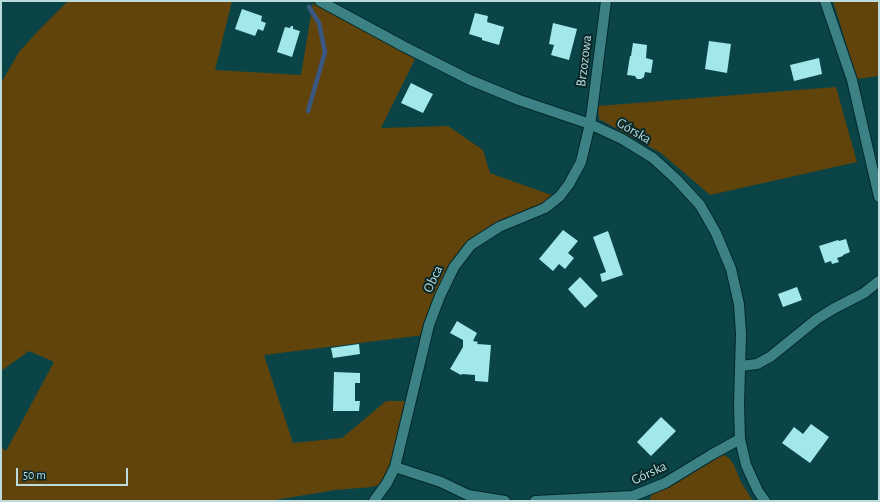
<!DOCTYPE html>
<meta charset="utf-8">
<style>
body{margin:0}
#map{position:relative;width:880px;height:502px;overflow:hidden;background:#0a4447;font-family:"Alegreya Sans",sans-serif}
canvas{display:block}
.frame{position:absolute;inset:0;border:2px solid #bbdbdd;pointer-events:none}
.scale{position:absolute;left:16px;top:468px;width:112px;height:18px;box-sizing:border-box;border:2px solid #bbdbdd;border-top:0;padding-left:5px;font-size:12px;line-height:14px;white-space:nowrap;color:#bbdbdd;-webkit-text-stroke:3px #0a2729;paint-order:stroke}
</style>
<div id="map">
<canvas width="880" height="502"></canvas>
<div class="frame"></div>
<div class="scale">50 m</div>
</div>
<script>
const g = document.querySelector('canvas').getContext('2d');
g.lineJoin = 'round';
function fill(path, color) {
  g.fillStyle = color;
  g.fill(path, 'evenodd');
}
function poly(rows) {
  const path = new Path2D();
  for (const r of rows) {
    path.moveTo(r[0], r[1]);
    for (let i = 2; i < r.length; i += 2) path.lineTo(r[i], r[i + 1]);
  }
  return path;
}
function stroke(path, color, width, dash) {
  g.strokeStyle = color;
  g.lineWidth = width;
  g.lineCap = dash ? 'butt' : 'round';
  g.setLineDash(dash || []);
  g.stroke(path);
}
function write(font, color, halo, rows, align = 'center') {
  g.font = font + ' "Alegreya Sans",sans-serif';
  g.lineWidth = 4;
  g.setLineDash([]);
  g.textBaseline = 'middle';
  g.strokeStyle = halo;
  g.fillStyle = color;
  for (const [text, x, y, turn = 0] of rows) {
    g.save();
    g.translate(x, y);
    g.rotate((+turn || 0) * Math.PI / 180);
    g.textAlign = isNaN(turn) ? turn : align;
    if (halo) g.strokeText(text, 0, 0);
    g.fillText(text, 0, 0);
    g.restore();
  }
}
fill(poly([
 [68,1,232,1,215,70,301,75,313,3,415,59,381,128,448,126,483,150,490,173,554,196,537,206,486,229,473,239,424,335,264,355,293,443,342,438,386,401,407,401,396,449,381,484,372,487,335,490,269,501,1,501,1,447,6,451,54,362,29,351,1,371,1,83,19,52,36,33],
 [833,1,879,1,879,76,857,79],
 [836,87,857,162,710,195,661,153,599,119,598,106],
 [724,455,729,458,734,465,741,482,753,501,649,501,652,494,677,483,713,458]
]), '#60440c');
stroke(poly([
 [308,111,325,52,319,23,309,7]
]), '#385781', 4.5);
fill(poly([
 [242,9,262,16,261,21,266,23,263,31,258,29,255,36,235,29],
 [475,13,488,16,487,22,504,27,499,45,482,40,482,38,469,34],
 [553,23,577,29,569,60,551,55,554,45,549,44],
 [291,26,293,26,293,29,300,31,292,57,277,52,285,27,290,28],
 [709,41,731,44,727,73,705,69],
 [633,43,647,45,646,58,653,60,651,73,645,72,644,77,641,79,637,79,635,76,627,75,630,56,631,56],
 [819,58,822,74,794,81,790,65],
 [411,83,433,94,423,113,401,103],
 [563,230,578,241,568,253,574,258,565,269,559,264,553,271,539,259],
 [608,231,623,275,602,282,600,274,606,272,593,237],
 [846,239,850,252,843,255,843,256,837,258,839,262,832,264,831,261,825,263,819,246,838,240,839,241],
 [580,277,598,296,585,308,568,289],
 [797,287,802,300,783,307,778,294],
 [457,321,477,333,473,341,478,342,477,344,491,345,488,382,475,381,475,375,462,374,461,375,450,369,463,347,463,340,450,333],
 [359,344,360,354,333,358,331,348],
 [334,372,360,373,360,383,355,383,355,401,360,401,359,411,333,411],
 [661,417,676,431,651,456,637,442],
 [811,424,829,437,810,463,782,443,794,427,803,434]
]), '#a2e8eb');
const minor = poly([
 [320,1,403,46,470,80,519,100,590,124,622,139,653,158,677,180,700,205,716,233,731,269,739,304,741,334,739,405,740,439,746,465,758,491,765,501],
 [825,1,852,80,879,197],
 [741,366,757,364,770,357,817,319,833,309,864,293,879,281],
 [395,467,441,482,468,495,505,501],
 [374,501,387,483,395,467,429,325,440,296,454,267,471,245,499,227,545,208,560,196,569,184,581,162,590,124,592,111,606,1],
 [535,501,633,496,665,483,711,455,740,439]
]);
stroke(minor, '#02282a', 12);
stroke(minor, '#3c8184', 10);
write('14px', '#bbdbdd', '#0a2729', [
 ["Brzozowa",584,61,-83],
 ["Górska",634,131,30],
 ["Obca",433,279,-65],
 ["Górska",649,473,-25]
]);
</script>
